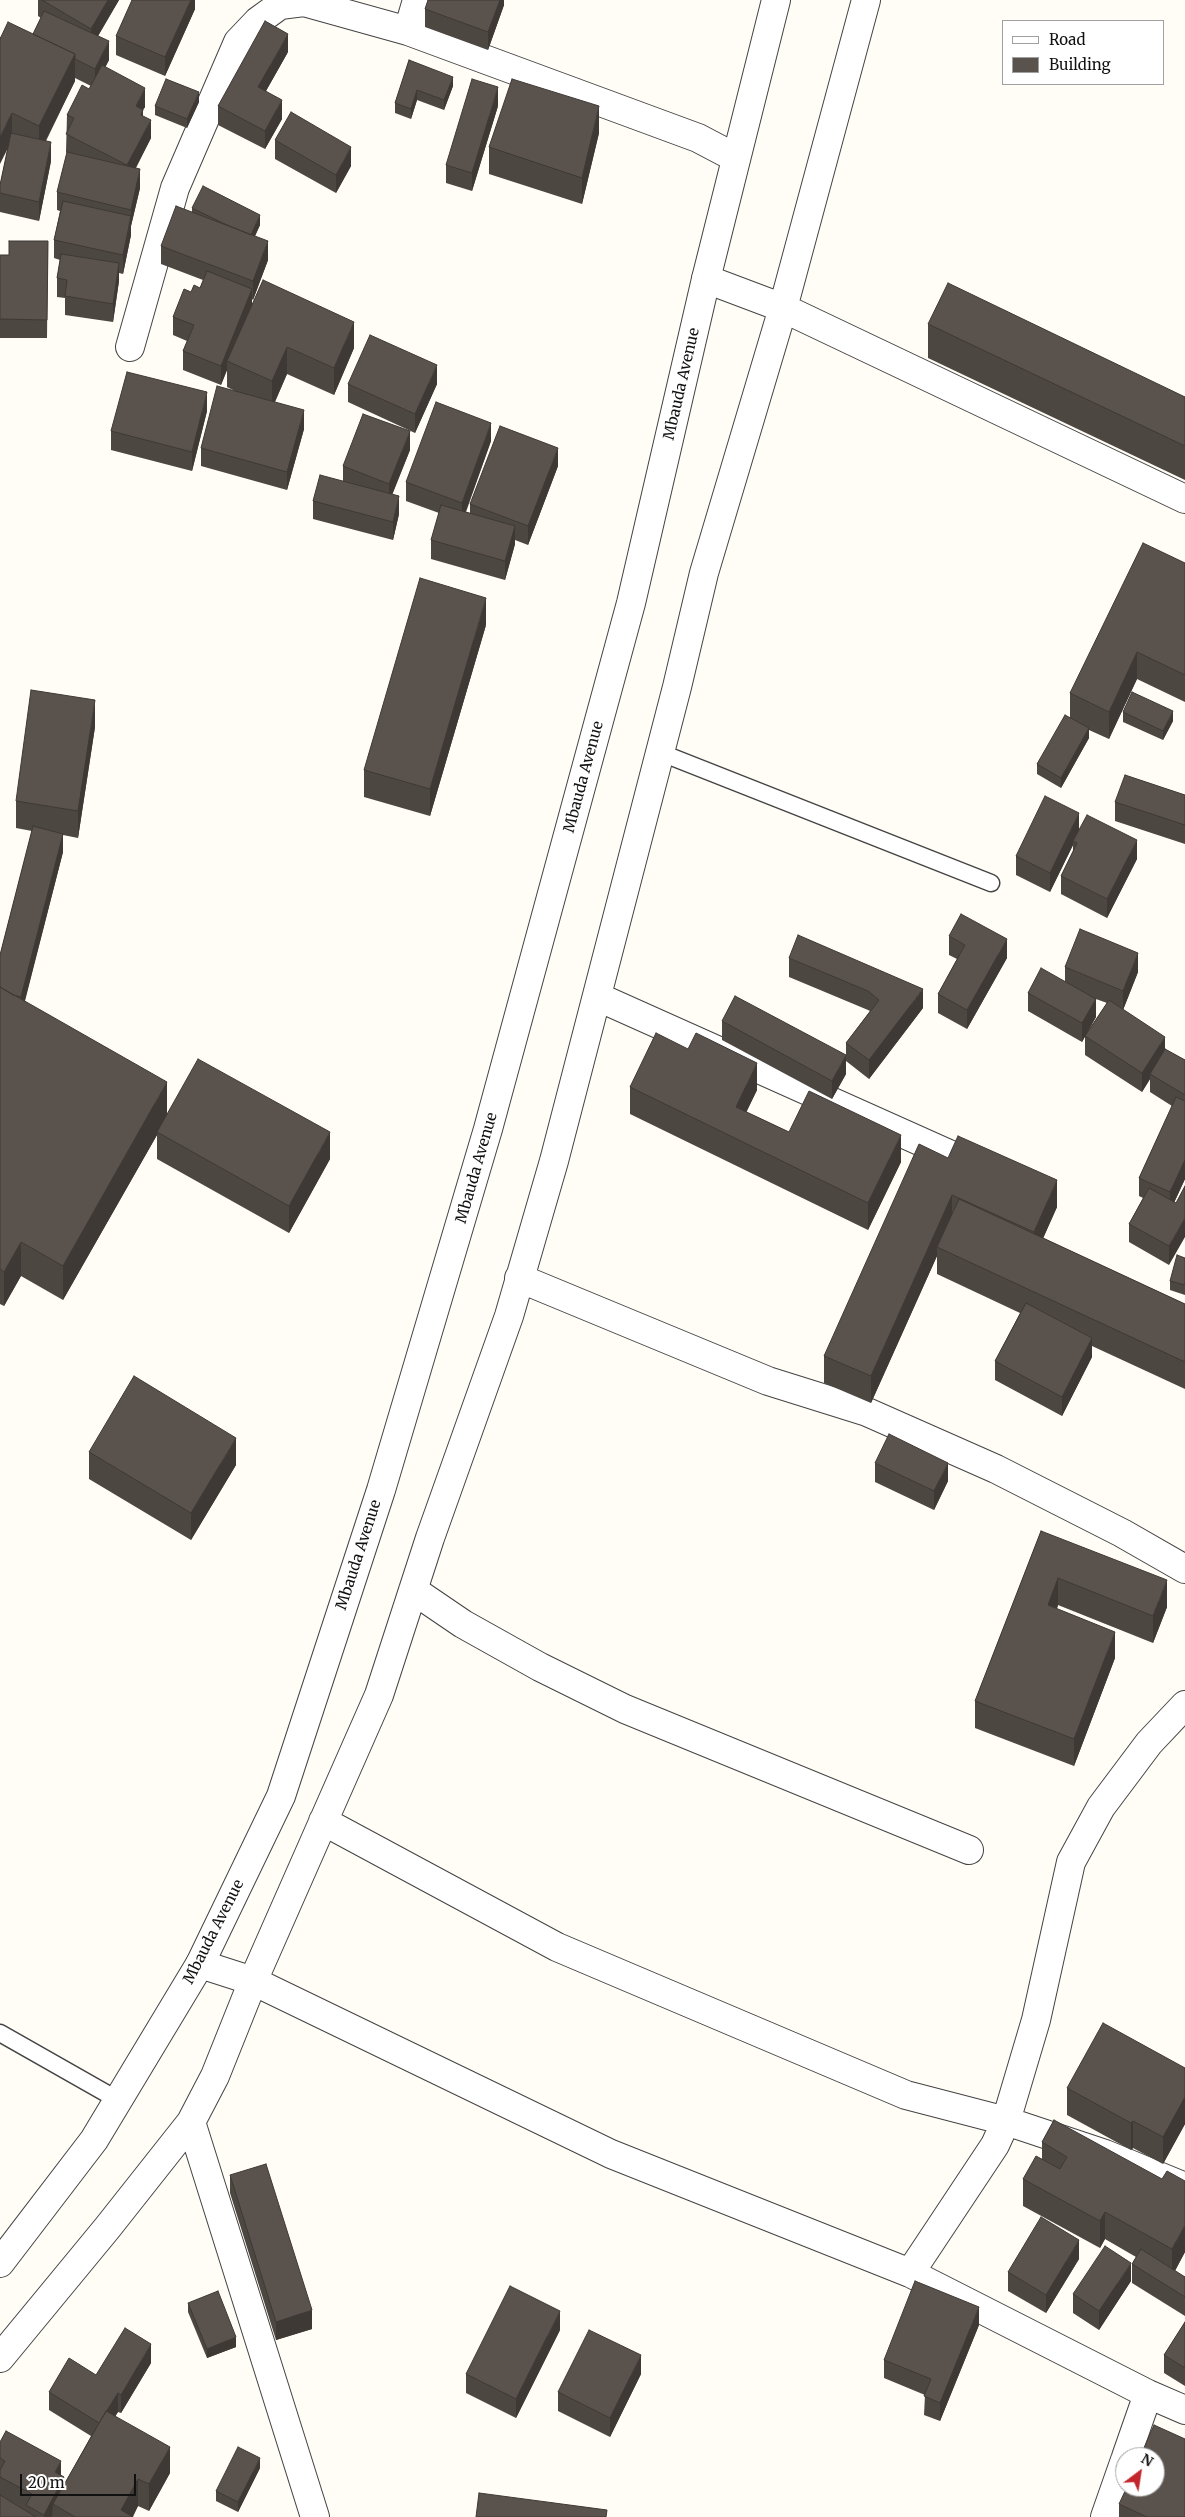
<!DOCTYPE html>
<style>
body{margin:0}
#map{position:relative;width:1185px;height:2517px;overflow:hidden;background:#fffdf5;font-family:Merriweather,serif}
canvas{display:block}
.legend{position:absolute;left:1002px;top:20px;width:162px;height:65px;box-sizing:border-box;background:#fff;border:1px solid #a0a0a0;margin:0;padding:6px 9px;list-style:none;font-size:15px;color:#111}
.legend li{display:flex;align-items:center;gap:10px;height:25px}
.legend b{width:25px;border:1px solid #a0a0a0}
.north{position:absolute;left:1115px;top:2447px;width:50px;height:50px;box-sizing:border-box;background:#fff;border:1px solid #a0a0a0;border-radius:50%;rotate:31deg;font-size:14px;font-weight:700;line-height:20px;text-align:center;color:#111}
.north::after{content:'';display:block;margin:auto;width:18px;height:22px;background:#c4262e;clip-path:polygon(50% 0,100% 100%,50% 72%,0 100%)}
.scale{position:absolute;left:20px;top:2474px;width:116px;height:22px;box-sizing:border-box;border:2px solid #111;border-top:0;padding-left:6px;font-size:15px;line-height:18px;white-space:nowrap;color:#111;-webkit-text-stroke:4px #fff;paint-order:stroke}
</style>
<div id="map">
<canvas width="1185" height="2517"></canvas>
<ul class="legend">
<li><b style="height:6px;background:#fff"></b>Road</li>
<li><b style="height:14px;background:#5a524d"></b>Building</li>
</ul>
<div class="north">N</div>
<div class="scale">20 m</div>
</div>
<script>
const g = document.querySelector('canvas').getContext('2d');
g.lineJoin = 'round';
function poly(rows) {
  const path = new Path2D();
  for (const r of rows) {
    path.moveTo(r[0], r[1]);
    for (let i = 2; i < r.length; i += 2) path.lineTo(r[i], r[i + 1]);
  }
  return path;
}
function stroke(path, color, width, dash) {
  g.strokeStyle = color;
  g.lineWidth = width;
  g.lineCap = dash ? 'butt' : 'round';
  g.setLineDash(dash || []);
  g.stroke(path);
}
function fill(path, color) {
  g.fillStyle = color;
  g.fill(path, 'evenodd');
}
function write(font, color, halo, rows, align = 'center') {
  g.font = font + ' Merriweather,serif';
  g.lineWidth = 5;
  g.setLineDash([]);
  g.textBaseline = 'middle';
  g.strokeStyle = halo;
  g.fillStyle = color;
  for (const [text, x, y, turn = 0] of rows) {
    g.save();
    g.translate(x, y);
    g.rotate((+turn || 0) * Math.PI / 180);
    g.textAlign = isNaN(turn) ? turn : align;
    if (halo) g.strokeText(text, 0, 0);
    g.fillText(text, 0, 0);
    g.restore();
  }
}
const service = poly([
 [659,752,991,883],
 [0,2033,118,2100]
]);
const minor = poly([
 [408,31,417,0],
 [706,279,783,308,1185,499],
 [130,347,175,188,238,42,258,21,280,5,304,2,408,31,698,138,736,158],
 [598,997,980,1168],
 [519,1278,768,1381,867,1412,996,1469,1122,1533,1185,1569],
 [413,1590,463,1624,540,1667,625,1709,969,1850],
 [323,1821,557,1947,906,2095,1006,2121,1105,2154,1185,2187],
 [200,1964,253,1981,611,2154,910,2273,1148,2394,1185,2410],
 [191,2122,315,2517],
 [910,2273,995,2145,1006,2121,1036,2020,1071,1862,1101,1807,1149,1743,1185,1705],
 [0,2358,108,2227,191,2122,215,2076,253,1981,379,1695,430,1538,509,1316,554,1161,677,687,704,573,783,308,866,0],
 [1126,2457,1148,2394],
 [1105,2517,1125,2460]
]);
const tertiary = poly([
 [0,2263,94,2140,200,1964,281,1796,381,1490,488,1129,631,603,706,279,776,0]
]);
stroke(service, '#444', 19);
stroke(minor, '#444', 30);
stroke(tertiary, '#444', 30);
stroke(service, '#fff', 16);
stroke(minor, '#fff', 28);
stroke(tertiary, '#fff', 28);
fill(poly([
 [38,0,119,0,98,36,109,60,105,67,145,107,143,110,143,116,151,138,136,168,140,188,131,226,131,235,123,274,119,273,119,281,113,322,65,315,65,298,57,297,57,278,60,260,54,258,54,240,60,211,57,210,57,192,67,153,66,152,67,115,89,89,91,86,75,78,75,81,46,141,51,161,39,221,0,212,0,185,8,147,0,37,33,34,41,18,38,16],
 [195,0,195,9,165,76,116,55,116,36],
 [504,0,504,5,488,50,425,27,425,9],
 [288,52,266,91,282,119,265,149,218,125,218,106],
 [409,60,453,86,444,110,417,100,411,119,395,113,395,103],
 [199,102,187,128,155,115,155,106],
 [498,106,472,191,446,183,446,165],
 [599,133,582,204,489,174,489,147],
 [275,140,351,166,336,193,275,159],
 [192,208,260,225,255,236,268,260,253,300,252,299,252,304,354,348,334,395,287,374,275,402,304,429,287,490,201,466,201,448,235,391,227,387,227,370,221,385,183,370,183,351,187,341,173,335,173,317,191,292,200,288,203,280,161,264,161,246,192,212],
 [48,241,47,338,0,338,0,255,9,255],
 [928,324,1185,397,1185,480,928,358],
 [348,384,437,384,415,433,348,402],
 [207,411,192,471,111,450,111,431],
 [491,441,466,512,470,513,470,504,558,466,528,545,515,540,515,544,505,580,431,559,431,540,439,513,406,501,406,482],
 [410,450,392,494,399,514,393,540,313,519,313,501,343,481,343,466],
 [1185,563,1185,702,1137,679,1109,739,1089,730,1089,738,1061,788,1037,774,1037,764,1070,717,1070,693],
 [486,625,430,816,364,797,364,770],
 [1123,712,1173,721,1163,740,1123,722],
 [95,727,78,838,63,835,63,852,25,1001,167,1113,330,1159,289,1233,157,1159,157,1135,63,1300,21,1276,4,1306,0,1304,0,955,32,831,16,828,16,801],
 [1185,795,1185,844,1115,821,1115,802],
 [1079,829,1137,859,1107,918,1061,894,1061,876,1073,853,1073,845,1050,892,1016,875,1016,856],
 [949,936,1007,958,967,1029,938,1013,938,994,957,959,949,955],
 [789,958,923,1008,869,1079,846,1061,846,1043,870,1011,868,1010,789,977],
 [1065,967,1138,972,1123,1010,1165,1049,1185,1060,1185,1179,1174,1203,1169,1265,1129,1242,1129,1224,1143,1198,1139,1196,1139,1178,1172,1106,1150,1092,1150,1079,1142,1092,1085,1055,1085,1036,1107,1003,1096,999,1096,1017,1082,1042,1028,1011,1028,993,1065,981],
 [722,1021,846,1074,832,1099,722,1040],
 [688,1049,757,1090,746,1112,789,1132,901,1162,868,1230,630,1114,630,1087],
 [948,1158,1057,1207,1043,1238,1185,1304,1185,1389,1092,1346,1092,1357,1062,1416,995,1380,995,1361,1020,1313,937,1274,937,1256,871,1403,824,1383,824,1356],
 [1185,1258,1185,1295,1170,1290,1170,1281],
 [89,1452,236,1465,191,1540,89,1479],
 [875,1463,948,1481,934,1510,875,1482],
 [1041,1531,1167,1607,1153,1643,1058,1605,1057,1609,1115,1658,1074,1766,975,1728,975,1701],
 [1185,2068,1185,2124,1163,2164,1133,2148,1131,2150,1067,2115,1067,2088],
 [1054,2120,1185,2252,1175,2271,1185,2277,1185,2316,1132,2283,1132,2264,1136,2257,1105,2239,1100,2248,1023,2206,1023,2179,1042,2159,1042,2142],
 [230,2175,312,2329,276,2340,230,2193],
 [1079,2259,1046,2313,1008,2291,1008,2272],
 [1131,2281,1099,2330,1073,2313,1073,2294],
 [188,2303,236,2347,207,2358,188,2312],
 [1185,2322,1185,2386,1164,2373,1164,2355],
 [979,2325,940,2421,924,2415,925,2395,884,2378,884,2360],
 [560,2330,516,2418,466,2393,466,2374],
 [151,2363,121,2413,118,2412,115,2416,170,2473,149,2511,138,2506,133,2517,0,2517,0,2442,61,2475,64,2485,91,2436,49,2410,49,2392,96,2375],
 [641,2374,610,2437,558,2411,558,2392],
 [260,2468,238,2512,216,2501,216,2491],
 [1119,2504,1185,2517,1119,2517]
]), '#4d4742');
fill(poly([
 [108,0,119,0,91,48,91,29],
 [191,0,195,0,195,9,165,76,165,57],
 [500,0,504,0,504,5,488,50,488,32],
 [288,34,288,52,258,105,258,87],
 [109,41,109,60,95,88,95,69],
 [75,54,75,81,39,153,39,126],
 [453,77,453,86,444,110,444,100],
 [498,87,498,106,472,191,472,173],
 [145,88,145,107,143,110,143,128,136,106],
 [417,90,417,100,411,119,411,109],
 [199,92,199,102,187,128,187,119],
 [282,100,282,119,265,149,265,131],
 [599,106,599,133,582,204,582,178],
 [12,113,12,140,0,164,0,137],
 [151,120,151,138,127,184,127,165],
 [51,142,51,161,39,221,39,202],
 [351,147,351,166,336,193,336,175],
 [140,169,140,188,131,226,131,235,123,274,123,255,131,219,131,210],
 [260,215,260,225,250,247,250,237],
 [268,241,268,260,253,300,253,281],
 [119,263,119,281,113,322,113,304],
 [252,289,252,308,227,361,227,370,221,385,221,366],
 [354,322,354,348,334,395,334,368],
 [287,347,287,374,272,408,272,381],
 [437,365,437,384,415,433,415,414],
 [207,392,207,411,192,471,192,452],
 [304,410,304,429,287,490,287,472],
 [491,423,491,441,462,521,462,503],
 [410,431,410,450,389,503,389,484],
 [558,448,558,466,528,545,528,526],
 [399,496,399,514,393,540,393,522],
 [515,526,515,544,505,580,505,561],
 [486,598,486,625,430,816,430,789],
 [1137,652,1137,679,1109,739,1109,712],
 [95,700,95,727,78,838,78,811],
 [1173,711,1173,721,1163,740,1163,731],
 [1089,728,1089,738,1061,788,1061,778],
 [1079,813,1079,832,1073,841,1073,845,1050,892,1050,873],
 [63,834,63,852,21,1015,21,997],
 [1137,840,1137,859,1107,918,1107,899],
 [1007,939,1007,958,967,1029,967,1010],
 [1138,953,1138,972,1123,1010,1123,991],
 [923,989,923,1008,869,1079,869,1060],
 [1096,999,1096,1017,1082,1042,1082,1023],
 [1165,1037,1165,1055,1150,1074,1150,1079,1142,1092,1142,1073],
 [846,1055,846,1074,832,1099,832,1081],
 [757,1063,757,1090,736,1134,736,1107],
 [167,1082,167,1117,157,1132,157,1135,63,1300,63,1266],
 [330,1132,330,1159,289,1233,289,1206],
 [901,1135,901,1162,868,1230,868,1203],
 [1185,1160,1185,1179,1170,1211,1170,1192],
 [1057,1180,1057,1207,1034,1259,1034,1232],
 [952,1195,952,1222,937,1247,937,1256,871,1403,871,1376],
 [1185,1218,1185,1237,1169,1265,1169,1246],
 [21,1242,21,1276,4,1306,4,1272],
 [1092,1338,1092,1357,1062,1416,1062,1397],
 [236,1438,236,1465,191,1540,191,1513],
 [948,1463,948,1481,934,1510,934,1491],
 [1058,1578,1058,1605,1048,1632,1048,1605],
 [1167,1580,1167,1607,1153,1643,1153,1616],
 [1115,1632,1115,1658,1074,1766,1074,1739],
 [1185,2097,1185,2124,1163,2164,1163,2137],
 [1133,2121,1133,2148,1131,2150,1131,2123],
 [1105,2212,1105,2239,1100,2248,1100,2221],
 [1185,2225,1185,2252,1172,2276,1172,2249],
 [1079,2240,1079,2259,1046,2313,1046,2295],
 [1131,2263,1131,2281,1099,2330,1099,2311],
 [979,2307,979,2325,940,2421,940,2403],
 [312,2310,312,2329,276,2340,276,2322],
 [560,2311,560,2330,516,2418,516,2399],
 [236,2337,236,2347,207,2358,207,2349],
 [151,2344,151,2363,121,2413,121,2395],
 [641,2355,641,2374,610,2437,610,2418],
 [118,2393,118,2412,100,2442,100,2423],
 [170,2447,170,2473,149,2511,149,2484],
 [260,2458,260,2468,238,2512,238,2502],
 [61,2461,61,2479,55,2472],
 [64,2477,64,2495,53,2504,52,2517,44,2517,44,2515],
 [138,2479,138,2506,132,2517,121,2510]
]), '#3f3936');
const building = poly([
 [42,0,108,0,91,29,42,0],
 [132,0,191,0,165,57,116,36,132,0],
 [428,0,500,0,488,32,425,9,428,0],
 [44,11,109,41,95,69,75,59,75,54,33,34,44,11],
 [265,21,288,34,258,87,282,100,265,131,218,106,265,21],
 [8,22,75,54,39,126,12,113,0,137,0,39,8,22],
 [409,60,453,77,444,100,417,90,411,109,395,103,409,60],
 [102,65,145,88,136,106,143,110,141,115,151,120,127,165,66,134,74,118,67,115,82,85,89,89,102,65],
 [166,79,199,92,187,119,155,106,166,79],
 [472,79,498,87,472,173,446,165,472,79],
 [512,79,599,106,582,178,489,147,512,79],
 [291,112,351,147,336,175,275,140,291,112],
 [11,133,51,142,39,202,0,193,0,185,11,133],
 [67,152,140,169,131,210,57,192,67,152],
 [203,186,260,215,251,235,225,224,192,208,203,186],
 [63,201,131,216,123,255,54,240,63,201],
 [176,206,268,241,253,281,161,246,176,206],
 [9,241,48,241,47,320,0,319,0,255,9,255,9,241],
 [61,254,119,263,113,304,65,296,67,280,57,278,61,254],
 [207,271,252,289,221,366,183,351,194,325,173,317,184,289,191,292,194,285,200,288,207,271],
 [263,280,354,322,334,368,287,347,272,381,227,361,263,280],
 [948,283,1185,397,1185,446,928,324,948,283],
 [370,335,437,365,415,414,348,384,370,335],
 [127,372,207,392,192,452,111,431,127,372],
 [217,386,304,410,287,472,201,448,217,386],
 [436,402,491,423,462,503,406,482,436,402],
 [363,414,410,431,389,484,343,466,363,414],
 [500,426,558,448,528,526,470,504,500,426],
 [320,475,399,496,393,522,313,501,320,475],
 [441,505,515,526,505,561,431,540,441,505],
 [1143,543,1185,563,1185,675,1137,652,1109,712,1070,693,1143,543],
 [420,578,486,598,430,789,364,770,420,578],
 [31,690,95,700,78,811,16,801,31,690],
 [1132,692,1173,711,1163,731,1123,712,1132,692],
 [1065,715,1089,728,1061,778,1037,764,1065,715],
 [1125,775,1185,795,1185,825,1115,802,1125,775],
 [1045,796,1079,813,1050,873,1016,856,1045,796],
 [1087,815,1137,840,1107,899,1061,876,1077,843,1073,841,1087,815],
 [33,826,63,834,21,997,13,995,0,987,0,955,33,826],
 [961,914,1007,939,967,1010,938,994,965,945,949,936,961,914],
 [1080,929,1138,953,1123,991,1065,967,1080,929],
 [798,935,923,989,869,1060,846,1043,879,1000,868,991,789,958,798,935],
 [1041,968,1096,999,1082,1023,1028,993,1041,968],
 [0,987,167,1082,63,1266,21,1242,4,1272,0,1269,0,987],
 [735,996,846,1055,832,1081,722,1021,735,996],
 [1109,1000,1165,1037,1142,1073,1085,1036,1109,1000],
 [656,1033,688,1049,696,1033,757,1063,736,1107,789,1132,809,1091,901,1135,868,1203,630,1087,656,1033],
 [1165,1049,1185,1060,1185,1095,1150,1074,1165,1049],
 [198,1059,330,1132,289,1206,157,1132,198,1059],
 [1176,1097,1185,1101,1185,1160,1170,1192,1139,1178,1176,1097],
 [958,1136,1057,1180,1034,1232,952,1195,871,1376,824,1356,919,1144,948,1158,958,1136],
 [1185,1186,1185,1218,1169,1246,1129,1224,1149,1188,1176,1203,1185,1186],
 [959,1199,1185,1304,1185,1362,937,1247,959,1199],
 [1177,1255,1185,1258,1185,1285,1170,1281,1177,1255],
 [1026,1303,1092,1338,1062,1397,995,1361,1026,1303],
 [134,1376,236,1438,191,1513,89,1452,134,1376],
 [889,1434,948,1463,934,1491,875,1463,889,1434],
 [1041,1531,1167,1580,1153,1616,1058,1578,1048,1605,1115,1632,1074,1739,975,1701,1041,1531],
 [1103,2023,1185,2068,1185,2097,1163,2137,1133,2121,1131,2123,1067,2088,1103,2023],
 [1054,2120,1162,2179,1167,2171,1185,2181,1185,2225,1172,2249,1105,2212,1100,2221,1023,2179,1036,2156,1060,2169,1067,2157,1042,2142,1054,2120],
 [266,2164,312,2310,276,2322,230,2175,266,2164],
 [1041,2217,1079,2240,1046,2295,1008,2272,1041,2217],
 [1105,2246,1131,2263,1099,2311,1073,2294,1105,2246],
 [1141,2249,1185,2277,1185,2297,1132,2264,1141,2249],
 [915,2281,979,2307,940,2403,924,2396,931,2379,884,2360,915,2281],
 [510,2286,560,2311,516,2399,466,2374,510,2286],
 [218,2291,236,2337,207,2349,188,2303,218,2291],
 [1185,2322,1185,2368,1164,2355,1185,2322],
 [125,2328,151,2344,121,2395,118,2393,99,2423,49,2392,69,2358,96,2375,125,2328],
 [589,2330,641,2355,610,2418,558,2392,589,2330],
 [106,2411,170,2447,149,2484,138,2479,121,2510,133,2517,75,2517,53,2504,106,2411],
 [1154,2425,1185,2439,1185,2517,1147,2517,1119,2504,1127,2487,1155,2487,1155,2457,1140,2457,1154,2425],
 [6,2431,61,2461,55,2472,64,2477,44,2515,26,2505,32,2494,0,2477,0,2470,5,2461,0,2458,0,2442,6,2431],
 [238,2447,260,2458,238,2502,216,2491,238,2447],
 [479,2493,607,2510,606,2517,476,2517,479,2493],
 [0,2495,36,2517,0,2517,0,2495]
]);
fill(building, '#5a524d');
stroke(building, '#3f3936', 1);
write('15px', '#111', '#fff', [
 ["Mbauda Avenue",682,384,-77],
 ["Mbauda Avenue",584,777,-75],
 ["Mbauda Avenue",477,1168,-74],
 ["Mbauda Avenue",359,1555,-72],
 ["Mbauda Avenue",214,1932,-63]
]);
</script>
